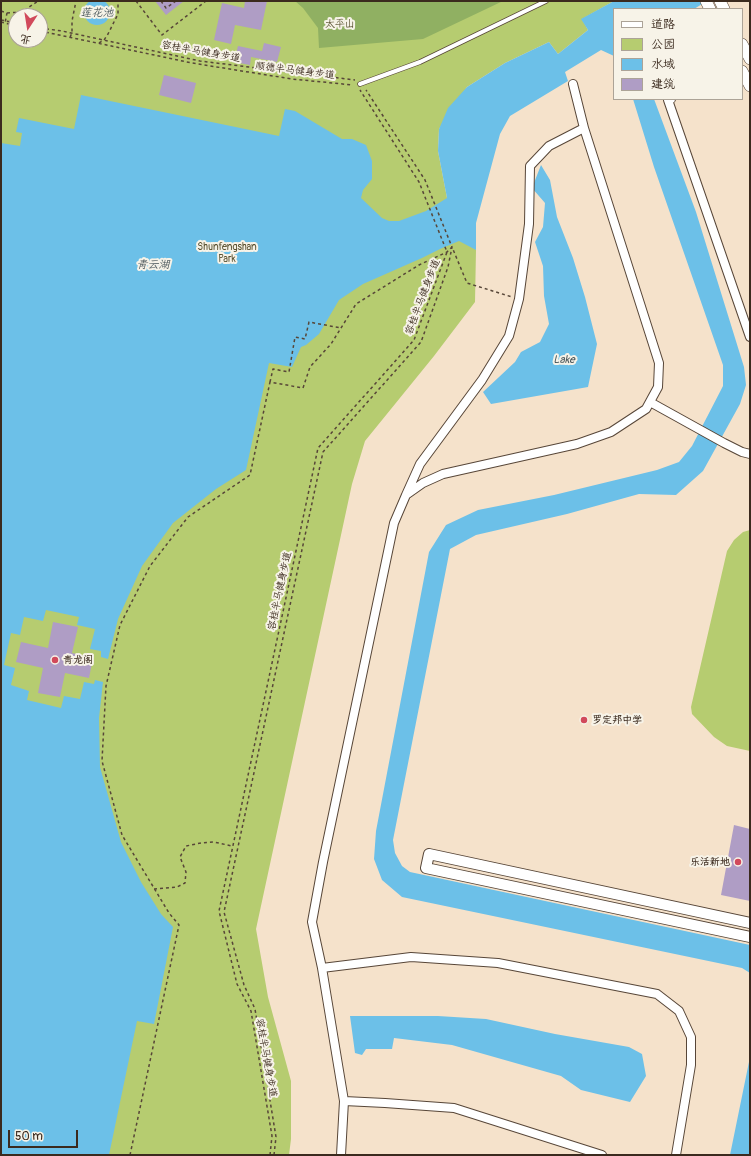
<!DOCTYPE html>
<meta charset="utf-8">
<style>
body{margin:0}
#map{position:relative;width:751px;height:1156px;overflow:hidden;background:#f5e2cb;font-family:Pangolin,"LXGW WenKai TC",sans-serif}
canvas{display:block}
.frame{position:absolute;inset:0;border:2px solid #3b2a1e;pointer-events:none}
.legend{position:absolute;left:613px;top:8px;width:130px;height:92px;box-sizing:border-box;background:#f7f3e8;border:1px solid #aca397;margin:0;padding:5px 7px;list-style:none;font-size:12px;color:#3b2a1e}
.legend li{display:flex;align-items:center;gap:8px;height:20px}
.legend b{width:20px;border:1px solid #aca397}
.north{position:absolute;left:8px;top:8px;width:40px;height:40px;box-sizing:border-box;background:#f7f3e8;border:1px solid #aca397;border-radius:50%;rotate:192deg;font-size:11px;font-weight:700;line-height:16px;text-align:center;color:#3b2a1e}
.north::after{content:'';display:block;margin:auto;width:14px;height:18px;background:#d1495b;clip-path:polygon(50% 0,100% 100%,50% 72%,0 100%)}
.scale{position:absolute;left:8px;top:1130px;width:70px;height:18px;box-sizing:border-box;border:2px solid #3b2a1e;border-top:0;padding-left:5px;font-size:12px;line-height:14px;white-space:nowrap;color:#3b2a1e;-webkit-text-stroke:3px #f7f3e8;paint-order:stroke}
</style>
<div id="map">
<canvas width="751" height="1156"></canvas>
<div class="frame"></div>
<ul class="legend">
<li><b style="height:5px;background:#fff"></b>道路</li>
<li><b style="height:11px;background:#b6cc70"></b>公园</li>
<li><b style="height:11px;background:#6cc0e8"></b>水域</li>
<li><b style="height:11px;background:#af9dc5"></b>建筑</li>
</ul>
<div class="north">北</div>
<div class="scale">50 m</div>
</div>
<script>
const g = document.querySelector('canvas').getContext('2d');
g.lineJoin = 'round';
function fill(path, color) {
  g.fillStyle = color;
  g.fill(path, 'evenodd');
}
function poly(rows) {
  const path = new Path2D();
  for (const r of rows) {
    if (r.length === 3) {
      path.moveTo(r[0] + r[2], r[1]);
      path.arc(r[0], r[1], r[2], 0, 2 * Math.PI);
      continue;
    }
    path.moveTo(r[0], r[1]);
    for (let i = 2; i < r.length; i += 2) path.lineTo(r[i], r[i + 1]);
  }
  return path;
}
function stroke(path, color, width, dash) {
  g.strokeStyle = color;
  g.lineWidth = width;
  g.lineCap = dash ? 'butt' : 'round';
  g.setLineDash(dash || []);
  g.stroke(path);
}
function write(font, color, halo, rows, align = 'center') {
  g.font = font + ' Pangolin,"LXGW WenKai TC",sans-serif';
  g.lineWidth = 4;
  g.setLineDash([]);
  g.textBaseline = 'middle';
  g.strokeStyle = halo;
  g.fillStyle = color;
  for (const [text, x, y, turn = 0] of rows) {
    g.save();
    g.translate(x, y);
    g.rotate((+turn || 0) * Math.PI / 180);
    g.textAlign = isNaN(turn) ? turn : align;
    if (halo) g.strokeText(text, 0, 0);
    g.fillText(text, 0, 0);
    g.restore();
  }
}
fill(poly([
 [1,1,614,1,582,19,588,30,558,54,549,42,505,63,467,87,439,129,438,151,447,198,476,250,475,302,434,356,365,441,352,484,256,929,268,997,291,1081,291,1139,289,1155,1,1155],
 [16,16,40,16,40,40,16,40],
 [750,530,750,751,727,746,714,737,692,714,691,707,727,551,734,540,743,532]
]), '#b6cc70');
fill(poly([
 [295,1,503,1,423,39,319,48,318,28,303,8]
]), '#90b062');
fill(poly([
 [97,12,13],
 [614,1,707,1,694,9,614,9,614,56,601,50,565,72,568,81,510,116,500,134,476,223,476,250,459,241,440,249,422,258,363,284,339,300,319,334,306,345,301,347,292,367,269,363,246,470,216,489,173,523,142,566,118,619,108,659,101,657,101,651,90,649,95,629,77,625,79,617,46,610,43,621,24,617,20,635,11,633,4,665,15,668,11,685,29,691,27,700,61,708,64,696,80,699,84,682,94,684,95,680,103,682,99,718,100,767,121,842,141,882,161,914,173,927,154,1024,137,1021,109,1155,1,1155,1,143,20,146,22,133,16,132,19,118,74,129,81,95,279,136,285,109,295,111,342,139,352,139,366,145,372,161,372,179,363,190,361,198,382,218,389,221,399,221,426,211,447,198,438,151,439,129,448,108,467,87,505,63,549,42,558,54,588,30,581,19],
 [633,99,654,99,696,212,744,367,746,385,740,404,703,471,676,495,639,494,567,514,476,535,450,549,393,840,395,853,402,866,410,872,750,945,750,973,742,968,402,897,382,880,374,859,376,831,429,552,446,525,478,510,554,495,657,470,679,462,692,446,723,386,723,365,654,167],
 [541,165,550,180,557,217,573,258,585,297,597,344,588,387,491,404,483,392,515,362,521,352,540,342,549,324,544,296,543,266,535,242,543,227,545,203,532,188],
 [350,1016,438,1016,486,1019,555,1034,629,1047,642,1054,646,1076,630,1102,581,1090,561,1076,452,1045,394,1038,392,1049,366,1049,362,1055,355,1053],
 [750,1057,750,1155,730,1155]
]), '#6cc0e8');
fill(poly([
 [155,1,184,1,166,15],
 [245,1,267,1,261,30,235,25,231,44,214,40,222,3,244,8],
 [264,43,281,47,277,62,251,57,250,65,234,62,238,46,262,51],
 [164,75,196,83,191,103,159,95],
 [53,622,78,627,72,653,93,658,89,678,65,673,60,697,38,693,43,668,16,662,21,642,48,648],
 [734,825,750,829,750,901,721,895]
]), '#af9dc5');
const service = poly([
 [360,84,420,62,546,1]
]);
const minor = poly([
 [671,99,668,100,750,337],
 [650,402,724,443,742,452,750,454],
 [406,495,420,464,482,380,509,336,519,299,529,224,530,166,549,146,584,128],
 [322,968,411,957,498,963,657,994,679,1011,691,1037,691,1065,676,1155],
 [344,1101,385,1103,454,1108,602,1155],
 [341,1155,344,1101,322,968,312,922,323,862,394,523,406,495,423,483,443,474,577,444,611,432,646,409,658,387,659,363,584,128,573,84]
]);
const tertiary = poly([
 [750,923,429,854,426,868,750,937]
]);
const secondary = poly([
 [706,1,710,9],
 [720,1,724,9],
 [742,44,750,59],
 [742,71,750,86]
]);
stroke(service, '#574638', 5.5);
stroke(minor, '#574638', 10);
stroke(tertiary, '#574638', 12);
stroke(secondary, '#574638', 12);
stroke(poly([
 [136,1,162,35,206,1],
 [161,1,166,8,176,1],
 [1,11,7,13,5,23],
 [7,13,22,12,38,1],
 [1,20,16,23],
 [1,22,16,26],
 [40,28,62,31,200,61,355,80],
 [40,31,192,63,292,79,353,85],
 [70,37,72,33,72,21,76,1],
 [99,43,104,40,108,34,118,14,118,1],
 [270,382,273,369,289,372,295,337,305,339,309,322,341,328],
 [154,889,177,887,185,883,186,872,180,857,186,846,201,843,214,842,232,846],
 [130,1155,179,925,169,913,122,835,102,761,106,686,120,625,150,566,188,517,250,475,270,382,303,388,310,367,331,344,356,304,419,265,447,252,452,247,467,283,512,297],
 [270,1155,272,1136,251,1011,237,984,219,911,318,448,414,340,447,252,419,182,360,90],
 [274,1155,276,1137,255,1009,244,985,224,912,323,452,421,342,448,267,452,247,425,180,366,90]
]), '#574638', 1.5, [3, 3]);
stroke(service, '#fff', 4);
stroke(minor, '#fff', 8);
stroke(tertiary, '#fff', 10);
stroke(secondary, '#fff', 11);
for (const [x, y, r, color] of [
 [55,660,4,"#d1495b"],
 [584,720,4,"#d1495b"],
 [738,862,4,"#d1495b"]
]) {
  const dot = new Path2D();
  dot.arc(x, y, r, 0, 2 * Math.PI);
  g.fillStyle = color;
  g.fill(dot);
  stroke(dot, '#f7f3e8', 1.5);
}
write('10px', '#5a5232', '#f7f3e8', [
 ["太平山",340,24],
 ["Shunfengshan",227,247],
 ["Park",227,259]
]);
write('10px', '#3b2a1e', '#f7f3e8', [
 ["容桂半马健身步道",201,52,10],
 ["顺德半马健身步道",295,71,7],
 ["容桂半马健身步道",423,297,-69],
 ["容桂半马健身步道",280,591,-78],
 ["容桂半马健身步道",266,1058,80]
]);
write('bold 10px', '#3b2a1e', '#f7f3e8', [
 ["青龙阁",63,660],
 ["罗定邦中学",592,720],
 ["乐活新地",730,862,"right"]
], 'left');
write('italic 11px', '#4a575b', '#f7f3e8', [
 ["莲花池",97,13],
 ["青云湖",153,265],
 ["Lake",564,360]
]);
</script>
